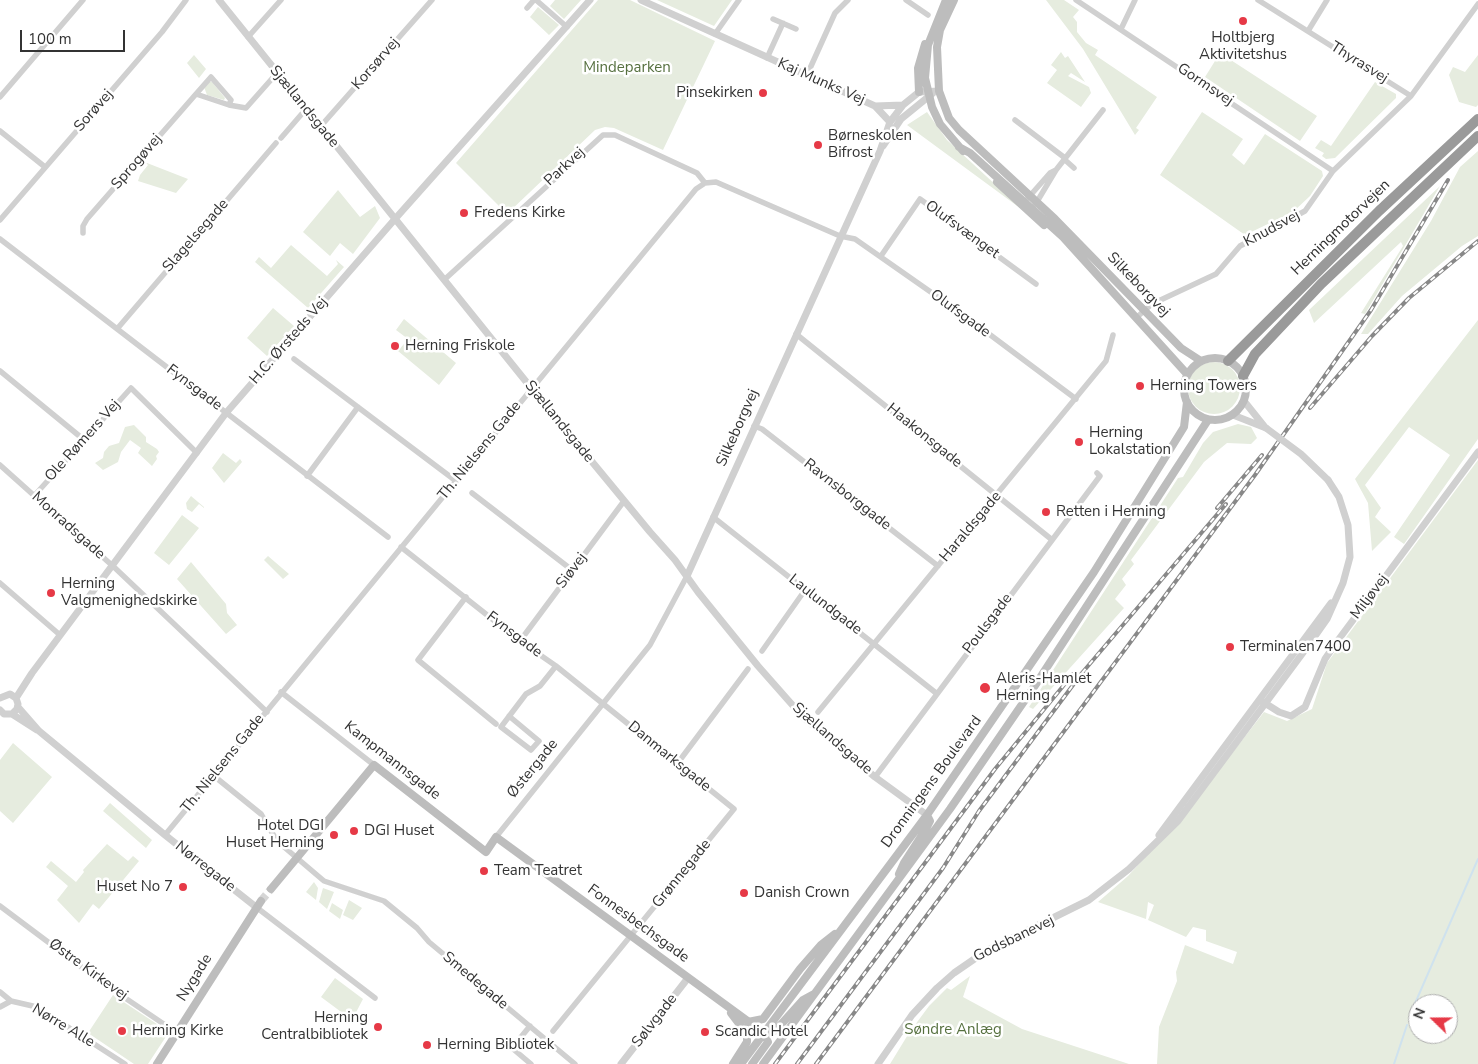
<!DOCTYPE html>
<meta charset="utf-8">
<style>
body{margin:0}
#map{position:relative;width:1478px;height:1064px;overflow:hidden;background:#fff;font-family:"Nunito Sans",sans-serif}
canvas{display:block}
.north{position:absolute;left:1408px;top:994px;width:50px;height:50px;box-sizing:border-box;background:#fff;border:1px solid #adadad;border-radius:50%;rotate:292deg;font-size:14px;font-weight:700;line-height:20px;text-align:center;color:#333}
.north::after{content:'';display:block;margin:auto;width:18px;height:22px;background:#e63946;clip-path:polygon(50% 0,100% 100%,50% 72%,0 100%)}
.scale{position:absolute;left:20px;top:30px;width:105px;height:22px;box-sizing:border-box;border:2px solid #333;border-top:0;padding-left:6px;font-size:15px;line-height:18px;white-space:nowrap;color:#333;-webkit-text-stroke:4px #fff;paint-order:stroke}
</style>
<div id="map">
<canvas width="1478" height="1064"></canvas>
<div class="north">N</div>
<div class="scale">100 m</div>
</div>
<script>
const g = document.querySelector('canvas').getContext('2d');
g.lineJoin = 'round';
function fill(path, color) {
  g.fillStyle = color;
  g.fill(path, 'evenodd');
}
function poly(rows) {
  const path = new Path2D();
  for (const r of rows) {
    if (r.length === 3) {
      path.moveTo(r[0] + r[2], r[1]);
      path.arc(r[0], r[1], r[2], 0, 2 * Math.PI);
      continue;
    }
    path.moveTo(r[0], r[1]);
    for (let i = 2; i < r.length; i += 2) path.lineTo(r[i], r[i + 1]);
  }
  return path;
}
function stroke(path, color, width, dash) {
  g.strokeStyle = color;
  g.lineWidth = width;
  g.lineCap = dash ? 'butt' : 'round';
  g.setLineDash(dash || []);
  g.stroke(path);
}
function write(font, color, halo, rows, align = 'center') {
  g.font = font + ' "Nunito Sans",sans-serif';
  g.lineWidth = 5;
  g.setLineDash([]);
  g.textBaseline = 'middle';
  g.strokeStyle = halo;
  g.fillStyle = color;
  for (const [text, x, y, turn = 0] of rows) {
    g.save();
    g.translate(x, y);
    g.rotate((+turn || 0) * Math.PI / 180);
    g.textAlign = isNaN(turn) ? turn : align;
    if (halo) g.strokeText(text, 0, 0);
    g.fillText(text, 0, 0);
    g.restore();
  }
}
fill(poly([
 [555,0,581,0,564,19,550,6],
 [598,0,630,0,715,41,663,150,614,128,605,127,595,130,507,214,456,163],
 [657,0,732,0,714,26],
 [1046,0,1064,0,1079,10,1073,17,1077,22,1077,32,1086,43,1098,50,1095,55,1157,97,1136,128,1139,130,1135,135,1083,49],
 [538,7,559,25,549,35,530,17],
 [1061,52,1065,58,1068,56,1085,82,1071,73,1068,76,1089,87,1091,93,1081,107,1047,83,1057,70,1051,65],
 [1220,53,1317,116,1300,141,1205,77],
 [194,55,206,69,199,78,187,63],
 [1478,55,1478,105,1476,107,1459,102,1449,75,1453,67,1465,72],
 [209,82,212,82,225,98,224,100,207,95,204,87],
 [1375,82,1396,94,1396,98,1335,158,1326,159,1322,156,1324,153,1315,148,1321,140,1331,146],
 [927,112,947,140,1024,211,907,125],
 [1202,112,1243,139,1232,155,1244,165,1265,134,1322,171,1323,176,1310,196,1293,212,1245,235,1160,175],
 [1478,151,1478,236,1462,246,1402,296,1368,334,1361,334,1431,221,1460,167],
 [146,163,147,163,188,179,176,193,138,181,140,175,148,165],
 [1440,186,1365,314,1361,313,1403,246,1401,242,1314,323,1309,310],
 [338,190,360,217,375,206,380,218,353,254,340,243,330,256,303,232],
 [291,245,327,276,338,264,336,260,344,267,308,308,255,262,259,257,271,268],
 [273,308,294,326,267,356,247,338],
 [404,319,456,363,439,385,398,351,408,339,396,330],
 [1478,320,1478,439,1404,544,1394,537,1450,455,1409,427,1365,485,1381,508,1375,517,1391,532,1372,551,1368,503,1355,479],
 [1214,388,26],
 [1238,424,1251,427,1257,438,1251,444,1227,443,1204,462,1131,560,1134,564,1122,579,1126,585,1115,599,1124,608,1033,709,1029,707,1178,478,1183,477,1203,443,1213,432],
 [134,425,146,437,146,442,157,449,159,452,156,456,157,459,152,466,138,453,141,448,130,440,121,452,118,462,103,470,95,463,103,458,104,452,109,446,119,443,125,427],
 [223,453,236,463,240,459,242,462,224,483,212,468],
 [1478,460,1478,1064,1157,1064,1159,1027,1177,981,1176,972,1185,945,1233,964,1237,952,1206,941,1206,930,1193,927,1186,937,1148,920,1154,905,1148,902,1146,919,1098,902,1128,876,1184,815,1264,712,1287,721,1312,709,1327,663],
 [1418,1004,1448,1004,1448,1034,1418,1034],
 [191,496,204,507,204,508,199,504,192,512,187,509,186,503],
 [182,515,199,528,169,565,154,553],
 [268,556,289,574,283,579,264,560],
 [191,562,226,604,227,613,237,625,226,634,177,579],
 [13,743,52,777,13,823,0,811,0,760],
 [110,803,152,840,146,848,103,811],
 [107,844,128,861,133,856,139,861,99,909,93,904,79,923,57,900,68,886,46,867,51,861,76,882,84,872,83,870],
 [314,882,318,888,316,900,306,892],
 [323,888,334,892,327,909,319,902],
 [349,900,362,908,353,920,343,915],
 [332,903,343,910,340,919,329,911],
 [970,976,963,997,1022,1029,1129,1064,890,1064,909,1033,929,1006,947,988,951,990],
 [335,978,363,999,352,1020,321,997],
 [113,995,169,1032,148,1064,134,1064,88,1033]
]), '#e6ecdf');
stroke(poly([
 [1413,1008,1478,859],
 [1394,1064,1407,1025]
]), '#cfe2ee', 2);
stroke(poly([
 [261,901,271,889]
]), '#d6d6d6', 8, [8, 4]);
stroke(poly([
 [536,0,567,27],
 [906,0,928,15],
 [1076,0,1333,171],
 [1258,0,1411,96],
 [527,8,534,0],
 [773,19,796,29],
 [1121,29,1135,0],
 [1308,31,1327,0],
 [715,34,739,0],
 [248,37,281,0],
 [767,58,783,23],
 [807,75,835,13,848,0],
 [196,94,211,77,231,100,229,105],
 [0,97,83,0],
 [1015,120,1065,158],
 [320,127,432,0],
 [0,131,45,167],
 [281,138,306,109],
 [1064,159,1074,168],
 [1028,198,1050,173,1056,170],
 [1035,205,1056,170,1103,110],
 [0,220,162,32,186,0],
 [83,233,83,226,87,219,196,94,229,105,246,108,277,73],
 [0,239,388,537],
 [881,256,920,199,1036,284],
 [444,280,603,135,615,135,697,173,705,183],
 [1137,317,1152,304,1216,274,1240,246,1305,211,1333,171,1411,96,1478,4],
 [117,329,276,143],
 [796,334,1051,539],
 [294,359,456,481],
 [0,371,83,439],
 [754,426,762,429,938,566],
 [0,465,115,568,267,712],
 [307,476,358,407],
 [472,493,572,570],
 [34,496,131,388,197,453],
 [713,517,936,693],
 [401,547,520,641,556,666,734,809,553,1031],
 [0,583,60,635],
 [466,597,418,660,496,724],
 [520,641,624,501],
 [762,651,805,590],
 [281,692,374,765],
 [818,712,1106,361,1113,335],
 [509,716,539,741,531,750,501,727,526,694,540,686,556,666],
 [677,764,748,669],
 [214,776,261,814,277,841,324,881,384,901,417,928,429,942,575,1064],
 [875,777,1100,476,1097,473],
 [165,835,696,189,705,183,716,182,840,236,855,239,965,316,1076,399],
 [496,837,650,645,687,576],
 [0,906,100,981,177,1033],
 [256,907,375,998],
 [0,992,11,1001,37,1007,125,1064],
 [0,1007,11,1001],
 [530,1026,512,1048,531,1064]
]), '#d0d0d0', 5.5);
stroke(poly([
 [219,0,532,389,650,532,675,560,698,592,758,666,803,717,875,777,927,815],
 [641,0,875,106,890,122],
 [875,106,903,105],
 [883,146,901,119,933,93],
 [1244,401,1264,426],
 [1233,415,1266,428],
 [687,576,880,151,890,122,903,105,919,92,939,91],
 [0,698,10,694,16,698,18,704,17,709,12,714,4,714,0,710],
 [16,698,32,673,226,413,395,219,590,0],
 [1260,700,1279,712,1291,716,1305,707,1325,659,1336,643,1478,452],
 [18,707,39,731,165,835,256,907],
 [12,714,37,730],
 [1159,835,1331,603],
 [621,1064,688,978],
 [878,1064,912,1015,937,988,954,973,986,951,1089,900,1129,869,1178,821,1308,646,1327,619,1343,583,1350,557,1348,525,1339,497,1328,480]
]), '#d0d0d0', 7);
stroke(poly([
 [946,0,928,45,925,78,932,107,940,124,963,151],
 [954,0,940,30,937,47,939,91,949,118,959,130,1055,219,1181,348,1201,361],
 [919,92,918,68,925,44],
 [959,147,970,153,1063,237,1187,374],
 [997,182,1044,225],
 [1215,389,31],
 [899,874,904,863,926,829,930,821,927,815],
 [271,889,374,765,486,852,496,837,764,1033],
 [731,1013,747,1034,747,1042,733,1064],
 [748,1022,763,1019,800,969,821,945,835,934],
 [764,1033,776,1030,803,1000,814,994],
 [157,1064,261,901],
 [741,1064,927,815,1094,572,1184,427,1187,402],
 [752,1064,768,1042,764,1033],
 [763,1064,950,809,1036,684,1208,420]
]), '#bdbdbd', 8);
stroke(poly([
 [1228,361,1379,211,1478,119],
 [1243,376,1255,354,1321,284,1478,136]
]), '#9a9a9a', 10);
const rail = poly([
 [1310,408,1372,336,1409,298,1478,241],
 [1217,508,1262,455],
 [775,1064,995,769,1073,674],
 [797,1064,943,868,979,811,1082,673,1226,504],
 [816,1064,1255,475,1371,310,1448,180]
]);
stroke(rail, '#888', 4);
stroke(rail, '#fff', 2, [5.5]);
stroke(poly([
 [1266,428,1301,454,1328,480]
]), '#d0d0d0', 7);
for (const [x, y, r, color] of [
 [1243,21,5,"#e63946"],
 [763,93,5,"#e63946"],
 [818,145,5,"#e63946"],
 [464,213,5,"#e63946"],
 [395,346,5,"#e63946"],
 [1140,386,5,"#e63946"],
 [1079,442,5,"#e63946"],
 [1046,512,5,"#e63946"],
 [51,593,5,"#e63946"],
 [1230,647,5,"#e63946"],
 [985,688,6,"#e63946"],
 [354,831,5,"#e63946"],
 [334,835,5,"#e63946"],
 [484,871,5,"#e63946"],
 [183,887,5,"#e63946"],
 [744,893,5,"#e63946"],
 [378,1027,5,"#e63946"],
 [122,1031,5,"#e63946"],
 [705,1032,5,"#e63946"],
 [427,1045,5,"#e63946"]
]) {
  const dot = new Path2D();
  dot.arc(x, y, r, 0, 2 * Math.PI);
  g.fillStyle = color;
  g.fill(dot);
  stroke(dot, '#fff', 2);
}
write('15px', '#333', '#fff', [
 ["Holtbjerg",1243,38,"center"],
 ["Aktivitetshus",1243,55,"center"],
 ["Pinsekirken",753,93,"right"],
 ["Børneskolen",828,136],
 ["Bifrost",828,153],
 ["Fredens Kirke",474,213],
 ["Herning Friskole",405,346],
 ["Herning Towers",1150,386],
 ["Herning",1089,433],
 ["Lokalstation",1089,450],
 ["Retten i Herning",1056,512],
 ["Herning",61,584],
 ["Valgmenighedskirke",61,601],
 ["Terminalen7400",1240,647],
 ["Aleris-Hamlet",996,679],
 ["Herning",996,696],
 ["Hotel DGI",324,826,"right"],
 ["Huset Herning",324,843,"right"],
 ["DGI Huset",364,831],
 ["Team Teatret",494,871],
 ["Huset No 7",173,887,"right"],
 ["Danish Crown",754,893],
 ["Herning",368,1018,"right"],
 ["Centralbibliotek",368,1035,"right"],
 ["Herning Kirke",132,1031],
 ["Scandic Hotel",715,1032],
 ["Herning Bibliotek",437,1045]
], 'left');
write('15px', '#333', '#fff', [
 ["Thyrasvej",1359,63,32],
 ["Korsørvej",376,64,-49],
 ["Kaj Munks Vej",821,82,24],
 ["Gormsvej",1205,85,34],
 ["Sjællandsgade",304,107,51],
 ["Sorøvej",94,111,-49],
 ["Sprogøvej",137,162,-49],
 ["Parkvej",565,167,-43],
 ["Herningmotorvejen",1341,228,-44],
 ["Knudsvej",1272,229,-28],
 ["Olufsvænget",962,230,36],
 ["Slagelsegade",196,236,-49],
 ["Silkeborgvej",1138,285,46],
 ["Olufsgade",960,314,36],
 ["H.C. Ørsteds Vej",289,341,-49],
 ["Fynsgade",194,388,37],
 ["Sjællandsgade",559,422,51],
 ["Silkeborgvej",738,428,-66],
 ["Haakonsgade",924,436,39],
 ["Ole Rømers Vej",83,441,-48],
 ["Th. Nielsens Gade",480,451,-51],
 ["Ravnsborggade",847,495,38],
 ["Monradsgade",68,526,42],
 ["Haraldsgade",971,527,-50],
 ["Siøvej",572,571,-53],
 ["Miljøvej",1370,597,-53],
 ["Laulundgade",825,605,38],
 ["Poulsgade",988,624,-53],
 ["Fynsgade",514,635,37],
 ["Sjællandsgade",832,739,41],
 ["Danmarksgade",669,757,39],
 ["Kampmannsgade",392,761,38],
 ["Th. Nielsens Gade",223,764,-51],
 ["Østergade",533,769,-51],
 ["Dronningens Boulevard",932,782,-54],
 ["Nørregade",205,867,38],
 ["Grønnegade",682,874,-51],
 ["Fonnesbechsgade",638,924,36],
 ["Godsbanevej",1014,939,-26],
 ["Østre Kirkevej",88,970,36],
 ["Nygade",195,978,-58],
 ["Smedegade",475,981,40],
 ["Sølvgade",655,1021,-52],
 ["Nørre Alle",63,1026,31]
]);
write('15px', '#56703f', '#fff', [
 ["Mindeparken",627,68],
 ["Søndre Anlæg",953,1030]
]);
</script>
